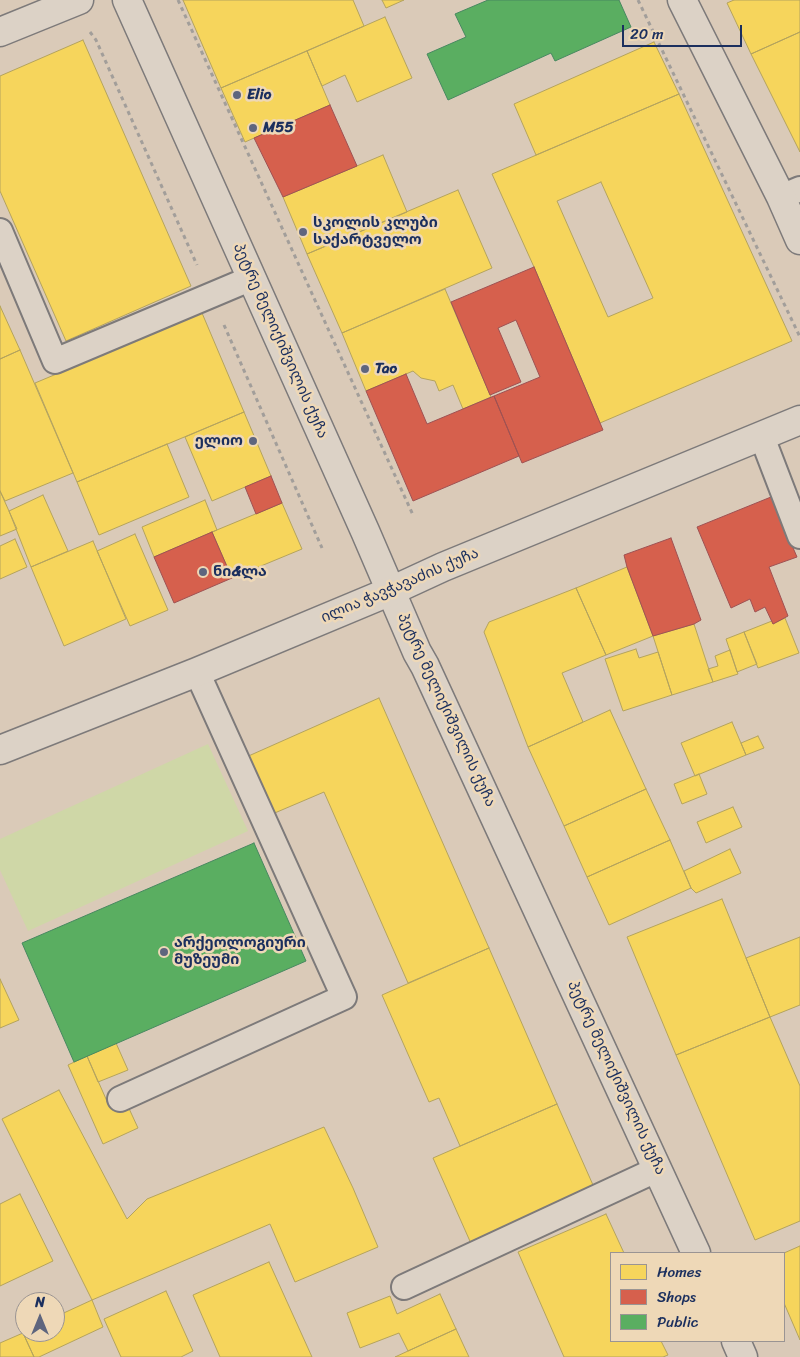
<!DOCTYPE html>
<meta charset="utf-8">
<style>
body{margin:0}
#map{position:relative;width:800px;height:1357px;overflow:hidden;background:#dacab8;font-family:Sriracha,sans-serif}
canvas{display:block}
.legend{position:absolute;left:610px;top:1252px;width:175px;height:90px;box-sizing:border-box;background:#eed8b7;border:1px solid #9a9493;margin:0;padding:6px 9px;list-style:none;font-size:15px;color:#1b2f5e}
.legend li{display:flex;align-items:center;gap:10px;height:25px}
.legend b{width:25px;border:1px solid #9a9493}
.north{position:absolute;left:15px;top:1292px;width:50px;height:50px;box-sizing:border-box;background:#eed8b7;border:1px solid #9a9493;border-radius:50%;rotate:0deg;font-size:14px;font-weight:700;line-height:20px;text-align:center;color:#1b2f5e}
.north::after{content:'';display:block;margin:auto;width:18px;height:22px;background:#5e657e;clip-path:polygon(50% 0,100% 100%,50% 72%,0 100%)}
.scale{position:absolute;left:622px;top:25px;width:120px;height:22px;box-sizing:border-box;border:2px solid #1b2f5e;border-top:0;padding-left:6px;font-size:15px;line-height:18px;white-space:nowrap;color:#1b2f5e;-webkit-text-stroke:4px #eed8b7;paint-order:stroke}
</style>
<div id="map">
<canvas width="800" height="1357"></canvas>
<ul class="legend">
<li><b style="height:14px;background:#f6d55c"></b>Homes</li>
<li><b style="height:14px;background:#d6604d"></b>Shops</li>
<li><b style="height:14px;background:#5aae61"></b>Public</li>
</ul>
<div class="north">N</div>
<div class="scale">20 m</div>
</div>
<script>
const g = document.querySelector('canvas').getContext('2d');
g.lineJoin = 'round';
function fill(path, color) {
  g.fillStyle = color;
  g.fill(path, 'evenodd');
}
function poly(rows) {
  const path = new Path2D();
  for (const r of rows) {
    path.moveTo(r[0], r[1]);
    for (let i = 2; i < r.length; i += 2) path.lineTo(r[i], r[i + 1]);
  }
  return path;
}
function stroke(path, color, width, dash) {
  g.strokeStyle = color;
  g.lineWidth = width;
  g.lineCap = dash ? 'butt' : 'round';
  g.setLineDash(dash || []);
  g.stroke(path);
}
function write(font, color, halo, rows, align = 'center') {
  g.font = font + ' Sriracha,"Noto Sans Georgian",sans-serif';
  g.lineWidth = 5;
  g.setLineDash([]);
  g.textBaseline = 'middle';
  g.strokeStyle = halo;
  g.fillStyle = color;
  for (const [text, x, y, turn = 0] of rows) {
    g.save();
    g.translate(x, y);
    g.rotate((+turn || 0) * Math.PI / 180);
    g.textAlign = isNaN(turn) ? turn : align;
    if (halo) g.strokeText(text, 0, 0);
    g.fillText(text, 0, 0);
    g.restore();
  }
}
fill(poly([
 [208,744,248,831,28,931,0,870,0,839]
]), '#cfd7a7');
const homes = poly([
 [183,0,353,0,364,26,221,88,183,0],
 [382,0,404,0,386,8,382,0],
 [734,0,800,0,800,32,751,54,727,3,734,0],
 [385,17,412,78,357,102,345,75,322,86,307,51,385,17],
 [800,32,800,152,751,54,800,32],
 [83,40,191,286,66,341,0,191,0,76,83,40],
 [654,42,679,94,536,155,514,104,654,42],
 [307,51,330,105,245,142,221,88,307,51],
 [679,94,792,341,600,423,534,267,492,174,679,94],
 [601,182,653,298,608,317,557,201,601,182],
 [383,155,407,212,307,254,283,197,383,155],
 [458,190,492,268,342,333,307,254,458,190],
 [445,289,491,397,463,409,453,385,439,391,435,381,421,378,413,371,366,391,342,333,445,289],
 [0,306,20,350,0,359,0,306],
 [202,313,244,412,77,482,35,383,202,313],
 [20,350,73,473,5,501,0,491,0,359,20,350],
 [244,412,271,476,212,501,185,437,244,412],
 [167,444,189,497,99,535,77,482,167,444],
 [0,491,17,529,0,536,0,491],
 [43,495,68,551,31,567,9,511,43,495],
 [205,500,217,530,154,557,142,527,205,500],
 [282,503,302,549,232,578,212,532,282,503],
 [135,534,168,610,130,626,97,551,135,534],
 [15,539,27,567,0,579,0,546,15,539],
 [93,541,126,619,64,646,31,567,93,541],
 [627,567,653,636,606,655,576,588,627,567],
 [576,588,606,655,562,673,583,722,528,747,484,632,489,622,576,588],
 [785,618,799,653,758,668,744,632,772,621,773,624,785,618],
 [694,624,713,682,672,695,653,636,694,624],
 [744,632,757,664,737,672,726,639,744,632],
 [636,649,639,658,658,652,672,695,623,711,605,659,636,649],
 [730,650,738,674,713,682,708,669,718,666,715,656,730,650],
 [379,698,489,948,408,983,324,792,270,815,244,758,379,698],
 [610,710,646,789,564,826,528,747,610,710],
 [732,722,746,755,695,776,681,743,732,722],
 [758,736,764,748,746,755,741,743,758,736],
 [699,774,707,794,682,804,674,784,699,774],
 [646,789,670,840,587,877,564,826,646,789],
 [733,807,742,827,706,843,697,822,733,807],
 [670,840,691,888,609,925,587,877,670,840],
 [730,849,741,873,696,893,691,888,684,871,730,849],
 [722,899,770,1017,676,1055,627,937,722,899],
 [800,937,800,1005,770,1017,746,958,800,937],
 [489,948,557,1104,460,1146,439,1098,429,1102,382,995,489,948],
 [0,979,19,1020,0,1028,0,979],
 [770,1017,800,1086,800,1221,755,1240,676,1055,770,1017],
 [116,1043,128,1070,98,1082,87,1056,116,1043],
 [87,1056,110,1108,126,1102,138,1128,103,1144,68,1065,87,1056],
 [59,1090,127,1219,147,1199,324,1127,353,1188,378,1247,295,1282,270,1224,92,1300,2,1119,59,1090],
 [557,1104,597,1194,473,1248,433,1158,557,1104],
 [20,1194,53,1261,0,1286,0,1204,20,1194],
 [606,1214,624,1253,611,1253,611,1341,661,1341,668,1355,663,1357,564,1357,518,1252,606,1214],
 [800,1246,800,1340,784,1303,784,1253,800,1246],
 [269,1262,312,1357,220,1357,193,1295,269,1262],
 [166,1291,193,1351,181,1357,121,1357,104,1319,166,1291],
 [440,1294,456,1329,408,1351,399,1333,360,1348,347,1313,390,1296,397,1314,440,1294],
 [92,1300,103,1327,39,1357,34,1357,23,1333,25,1331,55,1332,55,1317,92,1300],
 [456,1329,469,1357,395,1357,408,1351,456,1329],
 [23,1333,34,1357,0,1357,0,1343,23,1333]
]);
fill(homes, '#f6d55c');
stroke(homes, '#b4a35d', 1);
const shops = poly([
 [330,105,357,166,283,197,254,138,330,105],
 [534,267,603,430,522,463,494,396,540,377,516,320,498,328,521,382,490,395,451,302,534,267],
 [406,374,427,424,494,396,519,456,413,501,366,391,406,374],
 [271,476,282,503,256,514,245,487,271,476],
 [771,497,797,557,769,567,788,616,773,624,765,607,755,612,750,599,731,608,697,527,771,497],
 [212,532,232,578,174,603,154,557,212,532],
 [671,538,701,620,694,624,653,636,627,567,624,555,671,538]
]);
fill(shops, '#d6604d');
stroke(shops, '#9e5152', 1);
const public = poly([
 [488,0,619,0,631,27,555,61,551,53,448,100,427,54,466,37,455,14,488,0],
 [254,843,306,961,74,1062,22,943,254,843]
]);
fill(public, '#5aae61');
stroke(public, '#478860', 1);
const service = poly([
 [781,197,800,189],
 [0,231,55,361,252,278],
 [762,437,800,536],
 [120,1099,344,997,197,672],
 [404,1287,658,1169]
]);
const minor = poly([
 [682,0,781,197,800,240],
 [0,32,79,0]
]);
const tertiary = poly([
 [127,0,365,531,417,652,425,666,696,1253],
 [736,1341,743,1357]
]);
const secondary = poly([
 [0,750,197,672,391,591,443,567,800,420]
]);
stroke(service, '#7d7a7a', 28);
stroke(minor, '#7d7a7a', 31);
stroke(tertiary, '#7d7a7a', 31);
stroke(secondary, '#7d7a7a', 31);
stroke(poly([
 [178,0,413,515],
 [638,0,800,337],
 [90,32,96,40,197,265],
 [224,325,322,548]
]), '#a29e9a', 3, [4, 4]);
stroke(service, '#dcd2c6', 24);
stroke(minor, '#dcd2c6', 28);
stroke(tertiary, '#dcd2c6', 28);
stroke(secondary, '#dcd2c6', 28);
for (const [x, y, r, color] of [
 [237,95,5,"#5e657e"],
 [253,128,5,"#5e657e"],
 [303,232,5,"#5e657e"],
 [365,369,5,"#5e657e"],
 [253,441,5,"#5e657e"],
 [203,572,5,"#5e657e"],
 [164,952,5,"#5e657e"]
]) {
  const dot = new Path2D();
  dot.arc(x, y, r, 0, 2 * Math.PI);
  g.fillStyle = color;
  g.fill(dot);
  stroke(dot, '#eed8b7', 2);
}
write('bold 15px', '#1b2f5e', '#eed8b7', [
 ["Elio",247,95],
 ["M55",263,128],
 ["სკოლის კლუბი",313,223],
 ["საქარტველო",313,240],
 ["Tao",375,369],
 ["ელიო",243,441,"right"],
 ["ნი&ლა",213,572],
 ["არქეოლოგიური",174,943],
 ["მუზეუმი",174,960]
], 'left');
write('15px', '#1b2f5e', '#eed8b7', [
 ["პეტრე მელიქიშვილის ქუჩა",280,341,66],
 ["ილია ჭავჭავაძის ქუჩა",400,586,-23],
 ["პეტრე მელიქიშვილის ქუჩა",446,710,65],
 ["პეტრე მელიქიშვილის ქუჩა",616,1078,65]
]);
</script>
